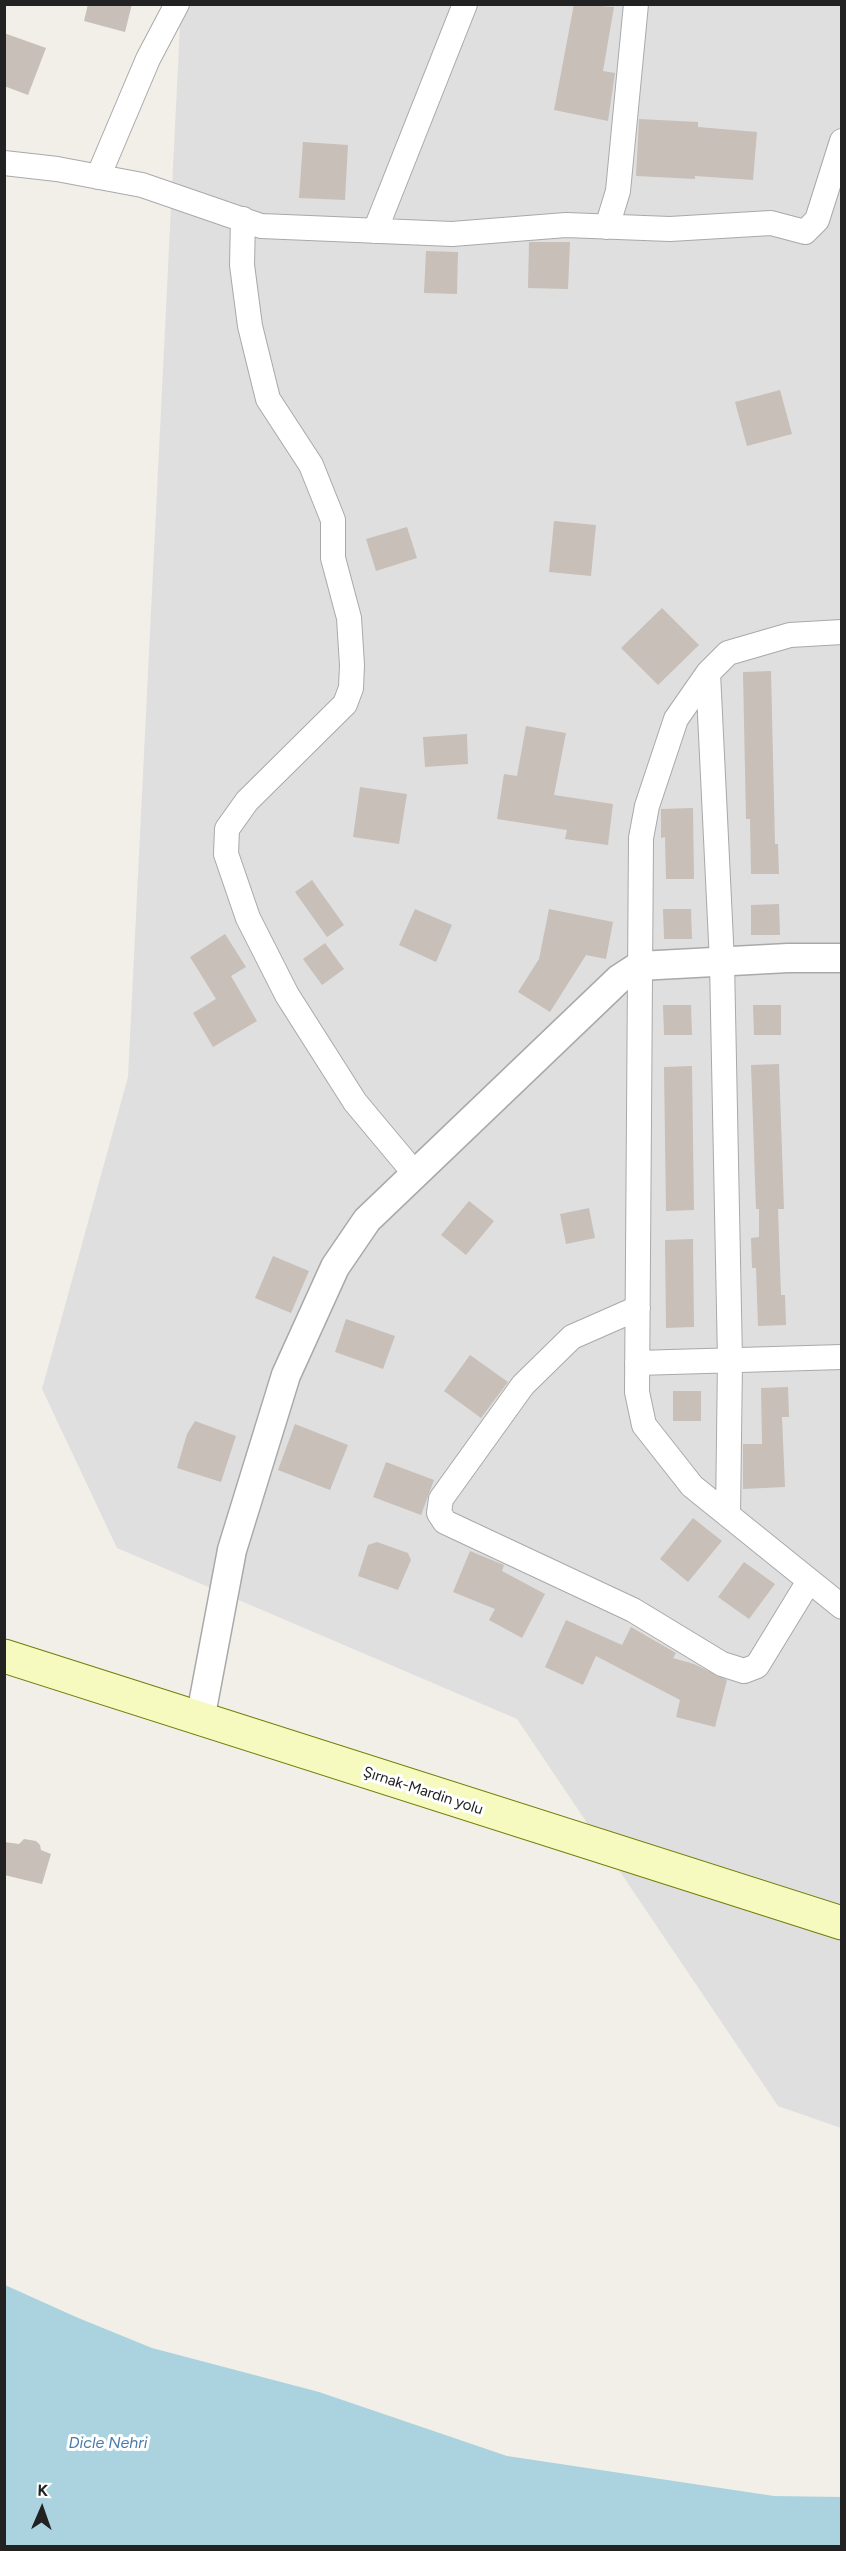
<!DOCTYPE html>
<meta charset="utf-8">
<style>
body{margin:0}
#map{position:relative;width:846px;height:2551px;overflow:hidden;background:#f2efe9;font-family:Figtree,sans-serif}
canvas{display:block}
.frame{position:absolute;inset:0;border:6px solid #222;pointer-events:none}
.north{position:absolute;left:12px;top:2479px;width:60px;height:60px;-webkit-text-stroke:4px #fff;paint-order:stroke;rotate:2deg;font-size:16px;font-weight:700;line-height:24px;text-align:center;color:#222}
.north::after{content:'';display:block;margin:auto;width:21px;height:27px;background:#222;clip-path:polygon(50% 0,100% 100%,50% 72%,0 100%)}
</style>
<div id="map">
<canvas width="846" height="2551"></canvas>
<div class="frame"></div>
<div class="north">K</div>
</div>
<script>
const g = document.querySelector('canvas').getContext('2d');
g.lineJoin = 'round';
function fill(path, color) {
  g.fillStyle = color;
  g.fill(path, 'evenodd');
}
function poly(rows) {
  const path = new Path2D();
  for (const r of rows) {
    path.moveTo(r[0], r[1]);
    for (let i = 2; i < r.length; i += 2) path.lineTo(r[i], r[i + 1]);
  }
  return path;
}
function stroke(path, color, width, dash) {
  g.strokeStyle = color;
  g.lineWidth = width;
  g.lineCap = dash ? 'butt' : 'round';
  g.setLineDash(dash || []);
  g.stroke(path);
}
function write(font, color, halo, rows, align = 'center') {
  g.font = font + ' Figtree,sans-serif';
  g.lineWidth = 6;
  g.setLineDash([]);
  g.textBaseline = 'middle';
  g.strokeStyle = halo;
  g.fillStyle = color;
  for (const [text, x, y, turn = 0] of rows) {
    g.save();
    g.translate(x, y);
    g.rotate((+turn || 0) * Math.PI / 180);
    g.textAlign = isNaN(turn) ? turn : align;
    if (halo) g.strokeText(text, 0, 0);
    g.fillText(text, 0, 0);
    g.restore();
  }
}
fill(poly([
 [181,5,841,5,841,2128,778,2106,517,1719,117,1548,42,1389,128,1077]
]), '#e0dfdf');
fill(poly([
 [5,2285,76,2317,152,2348,319,2392,507,2456,774,2496,841,2497,841,2546,5,2546]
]), '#aad3df');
fill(poly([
 [88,4,132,4,125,32,84,21],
 [574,4,614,7,603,71,615,73,608,121,554,110],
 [4,33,46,48,28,95,4,86],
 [639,119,698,122,698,127,757,132,753,180,695,176,695,179,636,176],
 [303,142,348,145,345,200,299,198],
 [529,242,570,242,568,289,528,288],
 [426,251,458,252,457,294,424,293],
 [780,390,792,434,747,446,735,402],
 [554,521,596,525,591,576,549,572],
 [407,527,417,558,376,571,366,539],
 [662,608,699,645,658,685,621,648],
 [771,671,775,844,778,844,779,874,751,874,750,819,746,819,743,672],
 [526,726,566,733,554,795,613,804,608,845,565,839,567,830,497,819,504,774,517,776],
 [467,734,468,764,425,767,423,737],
 [360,787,407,794,399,844,353,837],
 [693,808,694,879,666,879,665,837,661,838,661,809],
 [312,880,344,925,327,937,295,892],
 [779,904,780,935,751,935,751,905],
 [415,909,452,925,436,962,399,945],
 [549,909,613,922,606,959,586,955,550,1012,518,992,539,959],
 [663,909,691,909,692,939,664,939],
 [225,934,246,967,231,976,257,1021,213,1047,193,1013,216,999,190,957],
 [325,943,344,969,322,985,303,959],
 [663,1005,691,1005,692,1035,664,1035],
 [753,1005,781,1005,781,1035,754,1035],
 [779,1064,784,1209,778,1209,781,1295,785,1295,786,1325,758,1326,756,1268,752,1268,751,1238,759,1237,759,1209,756,1209,751,1065],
 [692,1066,694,1210,666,1211,664,1067],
 [469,1201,494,1221,466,1255,441,1235],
 [589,1208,595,1238,566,1244,560,1214],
 [693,1239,694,1327,666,1328,665,1240],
 [273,1256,309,1271,291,1313,255,1298],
 [346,1319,395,1336,383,1369,335,1352],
 [470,1355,508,1382,481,1418,444,1391],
 [788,1387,789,1417,782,1417,785,1487,743,1489,743,1444,762,1444,761,1388],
 [673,1391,701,1391,701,1421,673,1421],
 [195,1421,236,1436,221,1482,177,1468,187,1434],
 [295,1424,348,1445,330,1490,278,1470],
 [386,1462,434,1480,421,1515,373,1497],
 [693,1518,722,1541,688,1582,660,1559],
 [377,1542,408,1553,411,1560,398,1590,358,1576,368,1545],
 [470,1551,504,1565,502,1571,545,1594,522,1638,489,1620,495,1609,453,1592],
 [744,1562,775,1584,749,1619,718,1597],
 [566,1620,622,1645,631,1627,676,1653,673,1658,694,1664,727,1680,715,1727,676,1717,680,1700,596,1656,583,1685,545,1667],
 [24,1839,36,1841,40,1845,41,1850,51,1854,42,1884,4,1875,4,1842,19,1844]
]), '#c7bfb8');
const minor = poly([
 [4,163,57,169,142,185,261,226,452,234,566,225,670,229,771,223,805,232,817,220,842,141],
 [98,177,148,59,177,4],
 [243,219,242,265,250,326,268,399,311,465,333,520,333,558,349,618,352,665,351,688,345,704,247,801,227,829,226,854,248,918,287,995,355,1102,416,1175],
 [607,227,618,191,636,4],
 [375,231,465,4],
 [842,632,790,635,728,653,708,673,676,719,647,806,641,838,637,1392,644,1425,692,1486,842,1607],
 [708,673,722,962,730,1360,728,1515],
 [638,1308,572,1337,523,1385,441,1499,439,1513,445,1522,633,1610,722,1664,744,1671,757,1666,809,1581],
 [637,1363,842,1357]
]);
const tertiary = poly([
 [200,1720,232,1550,286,1375,335,1267,367,1220,619,979,639,966,788,958,842,958]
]);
const secondary = poly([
 [4,1656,842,1923]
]);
stroke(minor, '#a9a9a9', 26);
stroke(tertiary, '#a9a9a9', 31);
stroke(secondary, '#707d05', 35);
stroke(minor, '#fff', 24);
stroke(tertiary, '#fff', 28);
stroke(secondary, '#f7fabf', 33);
write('15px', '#222', '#fff', [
 ["Şırnak-Mardin yolu",423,1791,18]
]);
write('italic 16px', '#4a7aab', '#fff', [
 ["Dicle Nehri",108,2443]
]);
</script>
